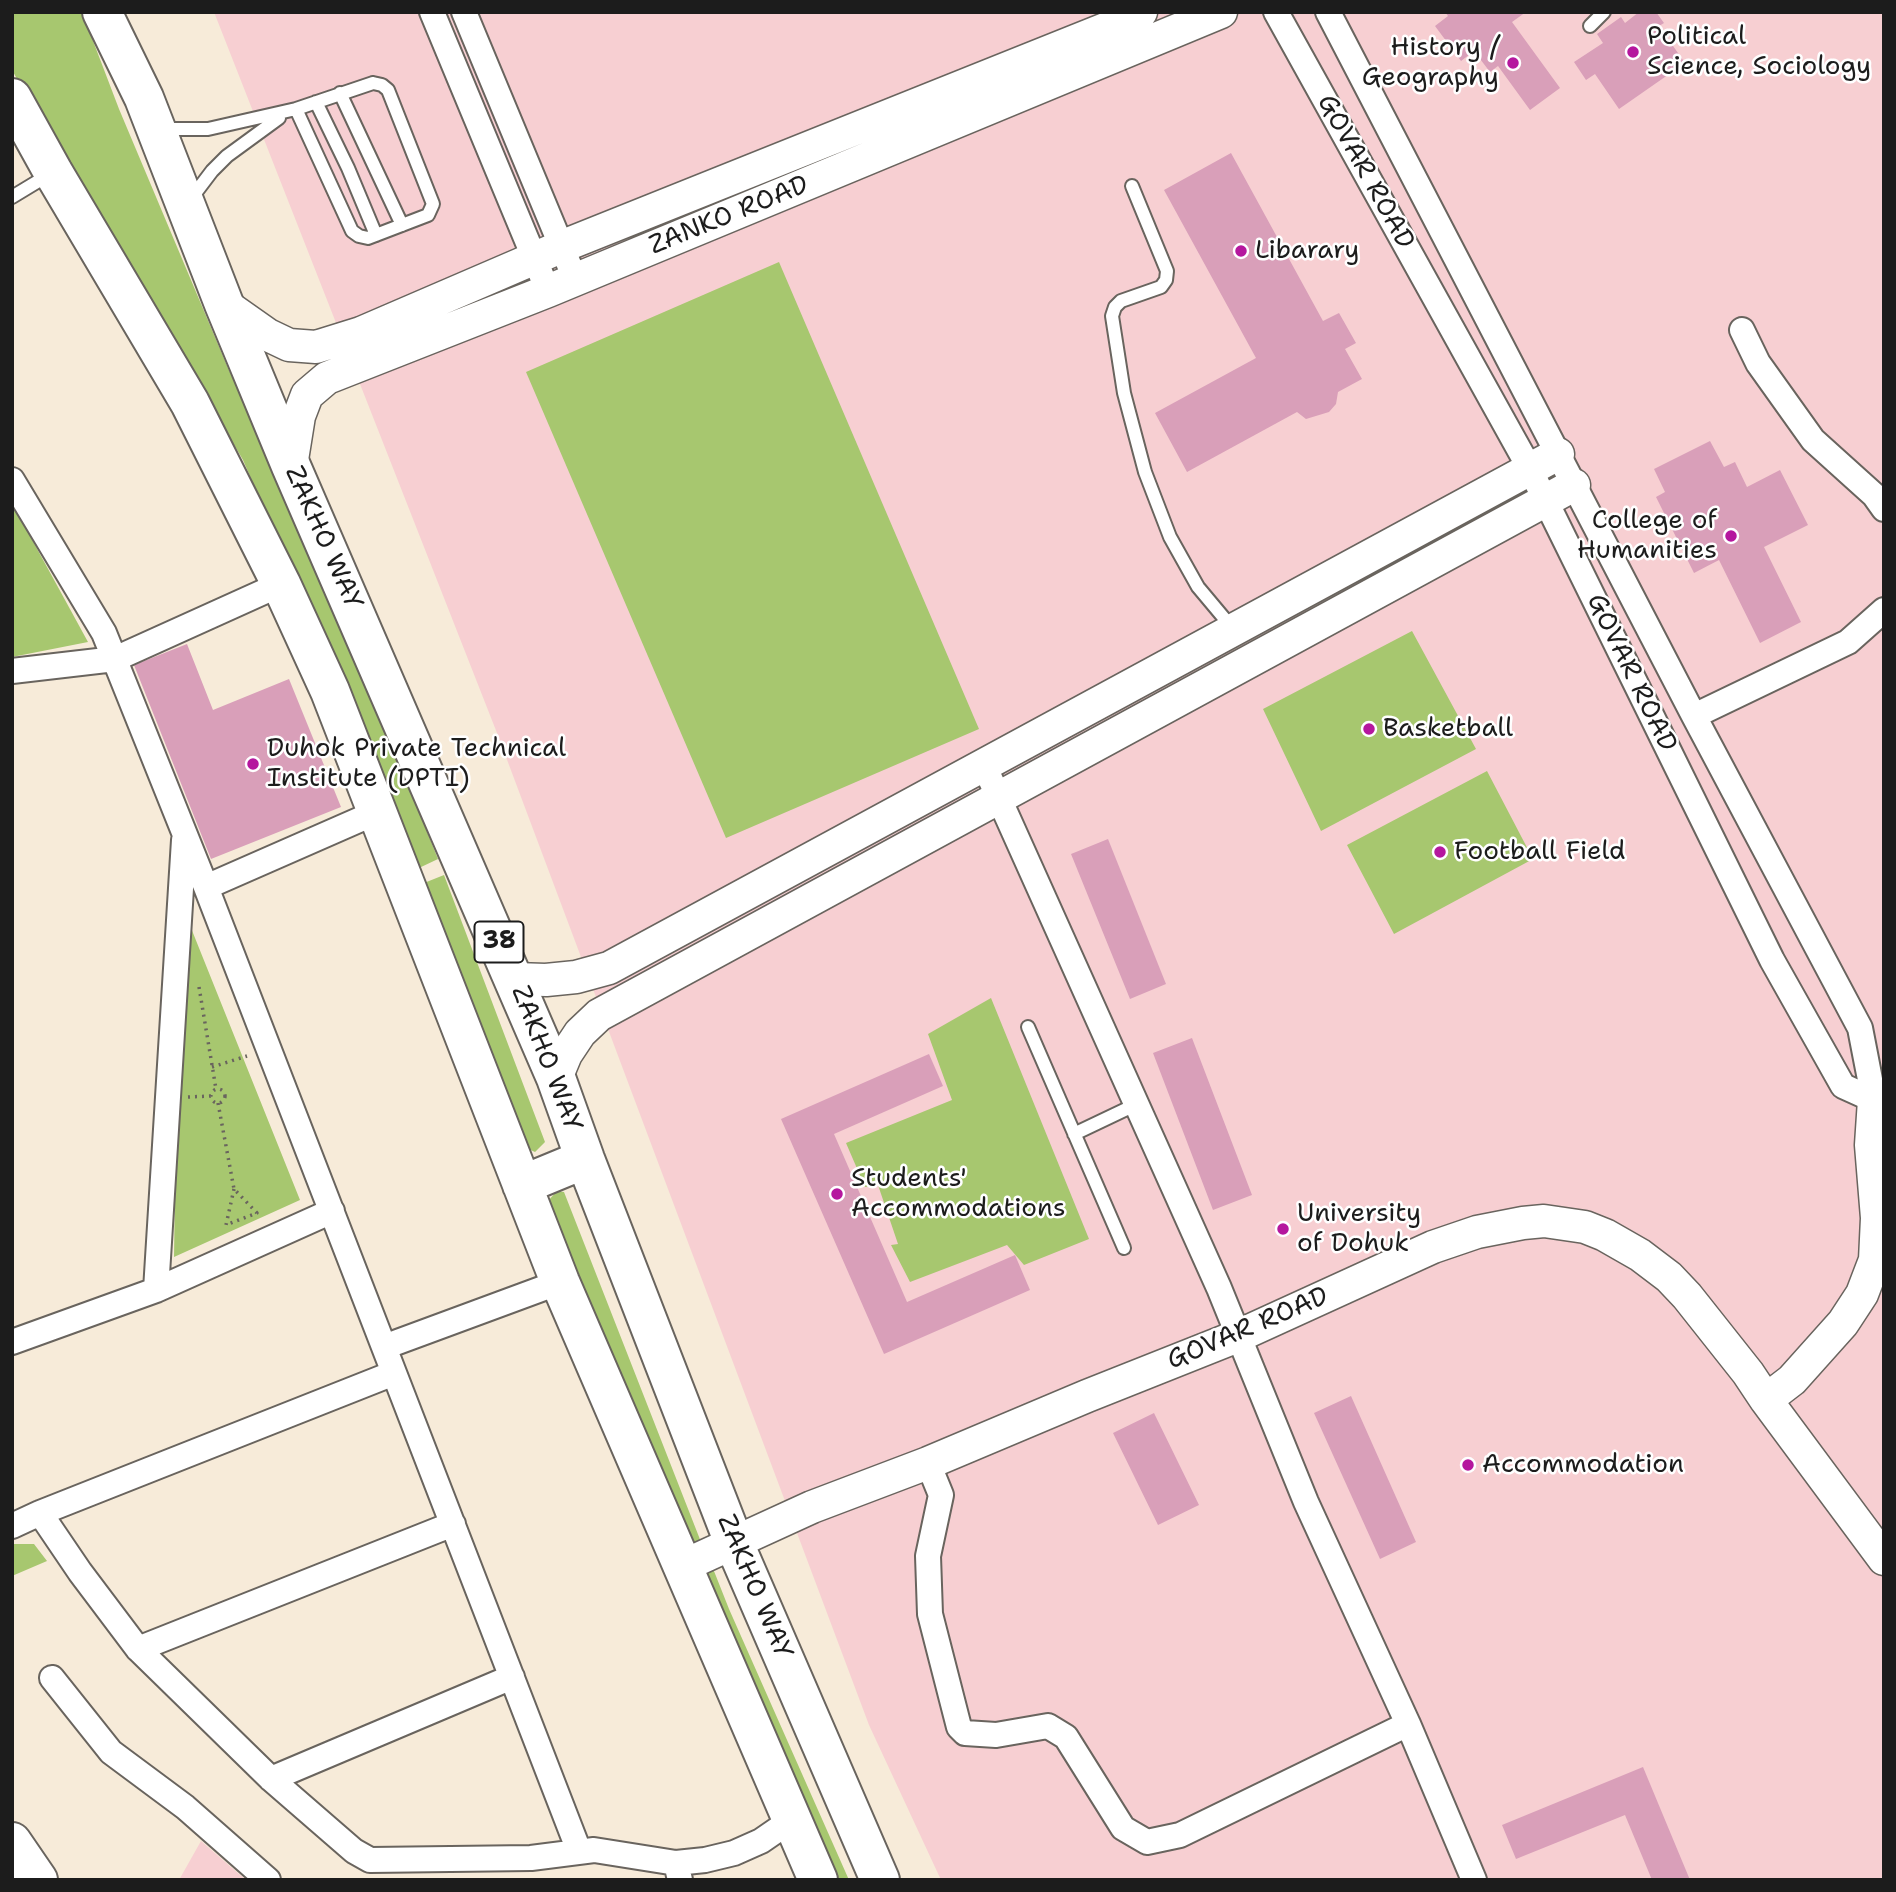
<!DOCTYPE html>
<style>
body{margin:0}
#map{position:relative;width:1896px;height:1892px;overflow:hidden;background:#f7ebd9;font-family:"Shantell Sans",sans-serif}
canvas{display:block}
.frame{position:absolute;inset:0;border:14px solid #1c1c1c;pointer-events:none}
</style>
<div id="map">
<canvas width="1896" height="1892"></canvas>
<div class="frame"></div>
</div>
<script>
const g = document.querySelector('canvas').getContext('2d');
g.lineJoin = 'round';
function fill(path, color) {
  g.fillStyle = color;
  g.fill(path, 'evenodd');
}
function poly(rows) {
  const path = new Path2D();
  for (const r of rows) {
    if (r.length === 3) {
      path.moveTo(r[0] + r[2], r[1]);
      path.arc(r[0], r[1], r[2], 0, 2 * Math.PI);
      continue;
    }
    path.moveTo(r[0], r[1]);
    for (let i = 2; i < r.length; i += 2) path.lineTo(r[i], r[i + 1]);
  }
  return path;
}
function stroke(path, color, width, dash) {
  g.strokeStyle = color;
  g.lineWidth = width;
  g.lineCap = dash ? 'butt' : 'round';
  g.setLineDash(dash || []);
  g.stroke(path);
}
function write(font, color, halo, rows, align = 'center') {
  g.font = font + ' "Shantell Sans",sans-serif';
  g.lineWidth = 5;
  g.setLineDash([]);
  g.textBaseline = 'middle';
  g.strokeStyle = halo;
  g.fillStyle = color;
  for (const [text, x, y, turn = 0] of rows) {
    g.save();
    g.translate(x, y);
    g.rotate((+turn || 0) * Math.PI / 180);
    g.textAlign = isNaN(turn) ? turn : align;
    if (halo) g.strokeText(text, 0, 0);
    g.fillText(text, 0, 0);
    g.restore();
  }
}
fill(poly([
 [214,12,1884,12,1884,1880,941,1880,869,1725,497,733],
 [201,1841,246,1880,179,1880]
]), '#f7cfd2');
fill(poly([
 [12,12,82,12,119,109,228,368,328,585,438,859,419,868,243,460,172,339,101,229,12,70],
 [779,262,979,729,726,838,526,372],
 [12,503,88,642,12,657],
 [1412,631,1476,749,1321,831,1263,709],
 [1487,771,1533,859,1394,934,1347,845],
 [444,875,545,1142,535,1152,524,1147,424,883],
 [179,922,189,923,300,1200,174,1257],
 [991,998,1089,1239,1024,1265,1007,1245,910,1282,891,1245,898,1244,878,1185,865,1187,846,1143,952,1100,928,1034],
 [557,1191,564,1192,701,1542,682,1550,547,1202],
 [12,1544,34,1544,47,1561,12,1576],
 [712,1566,729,1609,849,1880,828,1880,691,1577]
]), '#a7c76f');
fill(poly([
 [1445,12,1526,12,1512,22,1560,88,1530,110,1498,66,1490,72,1474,51,1461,61,1435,26,1448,16],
 [1639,12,1656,12,1664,23,1659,26,1685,63,1619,109,1595,74,1586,80,1574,62,1603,43,1597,34,1621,17,1625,23],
 [1231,153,1323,321,1339,313,1356,343,1345,349,1362,379,1338,392,1336,404,1329,412,1306,419,1297,412,1187,472,1155,413,1256,358,1164,190],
 [1710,441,1724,467,1735,462,1747,487,1780,470,1808,525,1764,547,1801,622,1760,643,1719,560,1694,573,1656,497,1665,492,1654,469],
 [187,644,213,710,289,679,341,807,211,859,134,665],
 [1108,839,1166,984,1130,999,1071,854],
 [1192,1038,1252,1195,1213,1210,1153,1053],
 [929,1054,943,1086,834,1134,907,1302,1015,1255,1030,1290,884,1354,781,1119],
 [1351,1396,1416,1542,1380,1559,1314,1413],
 [1154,1413,1199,1505,1158,1525,1113,1433],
 [1643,1767,1690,1880,1652,1880,1625,1815,1516,1859,1502,1825]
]), '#d99fb9');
const service = poly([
 [1590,26,1604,12],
 [373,83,382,85,388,90,433,204,428,215,368,238,359,236,352,231,296,109,373,83],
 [340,93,402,225],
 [316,102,348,168,376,235],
 [163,129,208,129,296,109],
 [1132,186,1167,271,1166,280,1161,287,1121,301,1115,307,1112,316,1124,393,1145,472,1170,537,1198,587,1234,630],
 [12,197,50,174],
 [190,200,212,171,227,156,279,118],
 [1028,1027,1124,1248],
 [1074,1134,1137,1104]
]);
const minor = poly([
 [432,12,548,291],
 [464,12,575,279],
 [1276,12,1530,469,1772,960,1843,1086,1874,1100],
 [1328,12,1694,716,1860,1028,1874,1100],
 [1742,330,1758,363,1813,440,1874,495,1884,509],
 [12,480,104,633,206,887,579,1851],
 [12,671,115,659,281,584],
 [1694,716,1848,642,1884,610],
 [984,765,1219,1288,1306,1502,1408,1724,1474,1880],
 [206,887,377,812],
 [156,1290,184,840],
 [12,1342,156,1290,332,1211],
 [384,1347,560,1282],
 [928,1463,941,1495,928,1556,930,1614,959,1727,965,1733,996,1735,1048,1726,1066,1737,1123,1828,1147,1842,1180,1835,1408,1724],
 [40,1513,80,1572,138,1649,271,1779,354,1851,370,1860,531,1858,594,1850,676,1863,680,1880],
 [12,1526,40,1513,394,1373],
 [138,1649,453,1524],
 [52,1678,111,1752,185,1807,268,1880],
 [271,1779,512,1677],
 [676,1863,705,1860,734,1853,761,1841,793,1819]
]);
const tertiary = poly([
 [224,304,268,335,289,345,316,347,361,333,563,246,1110,27,1141,12],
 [291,466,299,416,307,395,327,378,548,291,1221,12],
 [515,979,546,980,576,977,609,968,1558,454],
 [556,1078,566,1054,580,1033,599,1015,1574,485],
 [1874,1100,1871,1145,1877,1218,1875,1260,1862,1294,1843,1323,1792,1380,1766,1400,1884,1559],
 [683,1566,812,1507,928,1463,1087,1396,1238,1336,1433,1247,1477,1232,1523,1223,1544,1221,1585,1227,1605,1235,1640,1255,1669,1277,1687,1296,1748,1373,1766,1400]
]);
const primary = poly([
 [102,12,144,98,224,304,291,466,556,1078,585,1159,734,1543,880,1880],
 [12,98,53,172,190,403,281,584,330,691,560,1282,818,1880],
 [522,1185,585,1159]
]);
const motorway = poly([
 [12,1842,38,1880]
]);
stroke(service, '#69645e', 16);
stroke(minor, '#69645e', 28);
stroke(tertiary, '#69645e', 35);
stroke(primary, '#69645e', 42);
stroke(motorway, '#69645e', 42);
stroke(poly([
 [199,987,216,1089],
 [212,1067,247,1056],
 [218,1096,7],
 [188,1097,211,1096],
 [218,1103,234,1189,257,1213,226,1225,234,1189]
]), '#69645e', 3.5, [2, 5]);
stroke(service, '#fff', 12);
stroke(minor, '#fff', 24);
stroke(tertiary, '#fff', 32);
stroke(primary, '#fff', 38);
stroke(motorway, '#fff', 38);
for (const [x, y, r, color] of [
 [1633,52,7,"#b5179e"],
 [1513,63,7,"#b5179e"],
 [1241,251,7,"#b5179e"],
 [1731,536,7,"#b5179e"],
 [1369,729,7,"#b5179e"],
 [253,764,7,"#b5179e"],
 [1440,852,7,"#b5179e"],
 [837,1194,7,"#b5179e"],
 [1283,1229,7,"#b5179e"],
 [1468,1465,7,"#b5179e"]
]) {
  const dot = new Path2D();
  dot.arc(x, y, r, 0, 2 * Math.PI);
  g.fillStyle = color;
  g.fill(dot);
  stroke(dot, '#fff', 2.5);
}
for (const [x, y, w] of [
 [499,942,49]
]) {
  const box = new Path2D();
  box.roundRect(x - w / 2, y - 20.5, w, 41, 5);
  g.fillStyle = '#fff';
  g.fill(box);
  stroke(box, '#1c1c1c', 2);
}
write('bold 24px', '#1c1c1c', null, [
 ["38",499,942]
]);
write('26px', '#1c1c1c', '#fff', [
 ["Political",1647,37],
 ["Science, Sociology",1647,67],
 ["History /",1499,48,"right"],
 ["Geography",1499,78,"right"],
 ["Libarary",1255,251],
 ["College of",1717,521,"right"],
 ["Humanities",1717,551,"right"],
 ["Basketball",1383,729],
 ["Duhok Private Technical",267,749],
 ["Institute (DPTI)",267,779],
 ["Football Field",1454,852],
 ["Students'",851,1179],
 ["Accommodations",851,1209],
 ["University",1297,1214],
 ["of Dohuk",1297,1244],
 ["Accommodation",1482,1465]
], 'left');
write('26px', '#1c1c1c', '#fff', [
 ["GOVAR ROAD",1365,172,61],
 ["ZANKO ROAD",729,216,-22],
 ["ZAKHO WAY",323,538,66],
 ["GOVAR ROAD",1631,673,64],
 ["ZAKHO WAY",546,1059,69],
 ["GOVAR ROAD",1248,1329,-23],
 ["ZAKHO WAY",754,1587,67]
]);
</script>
